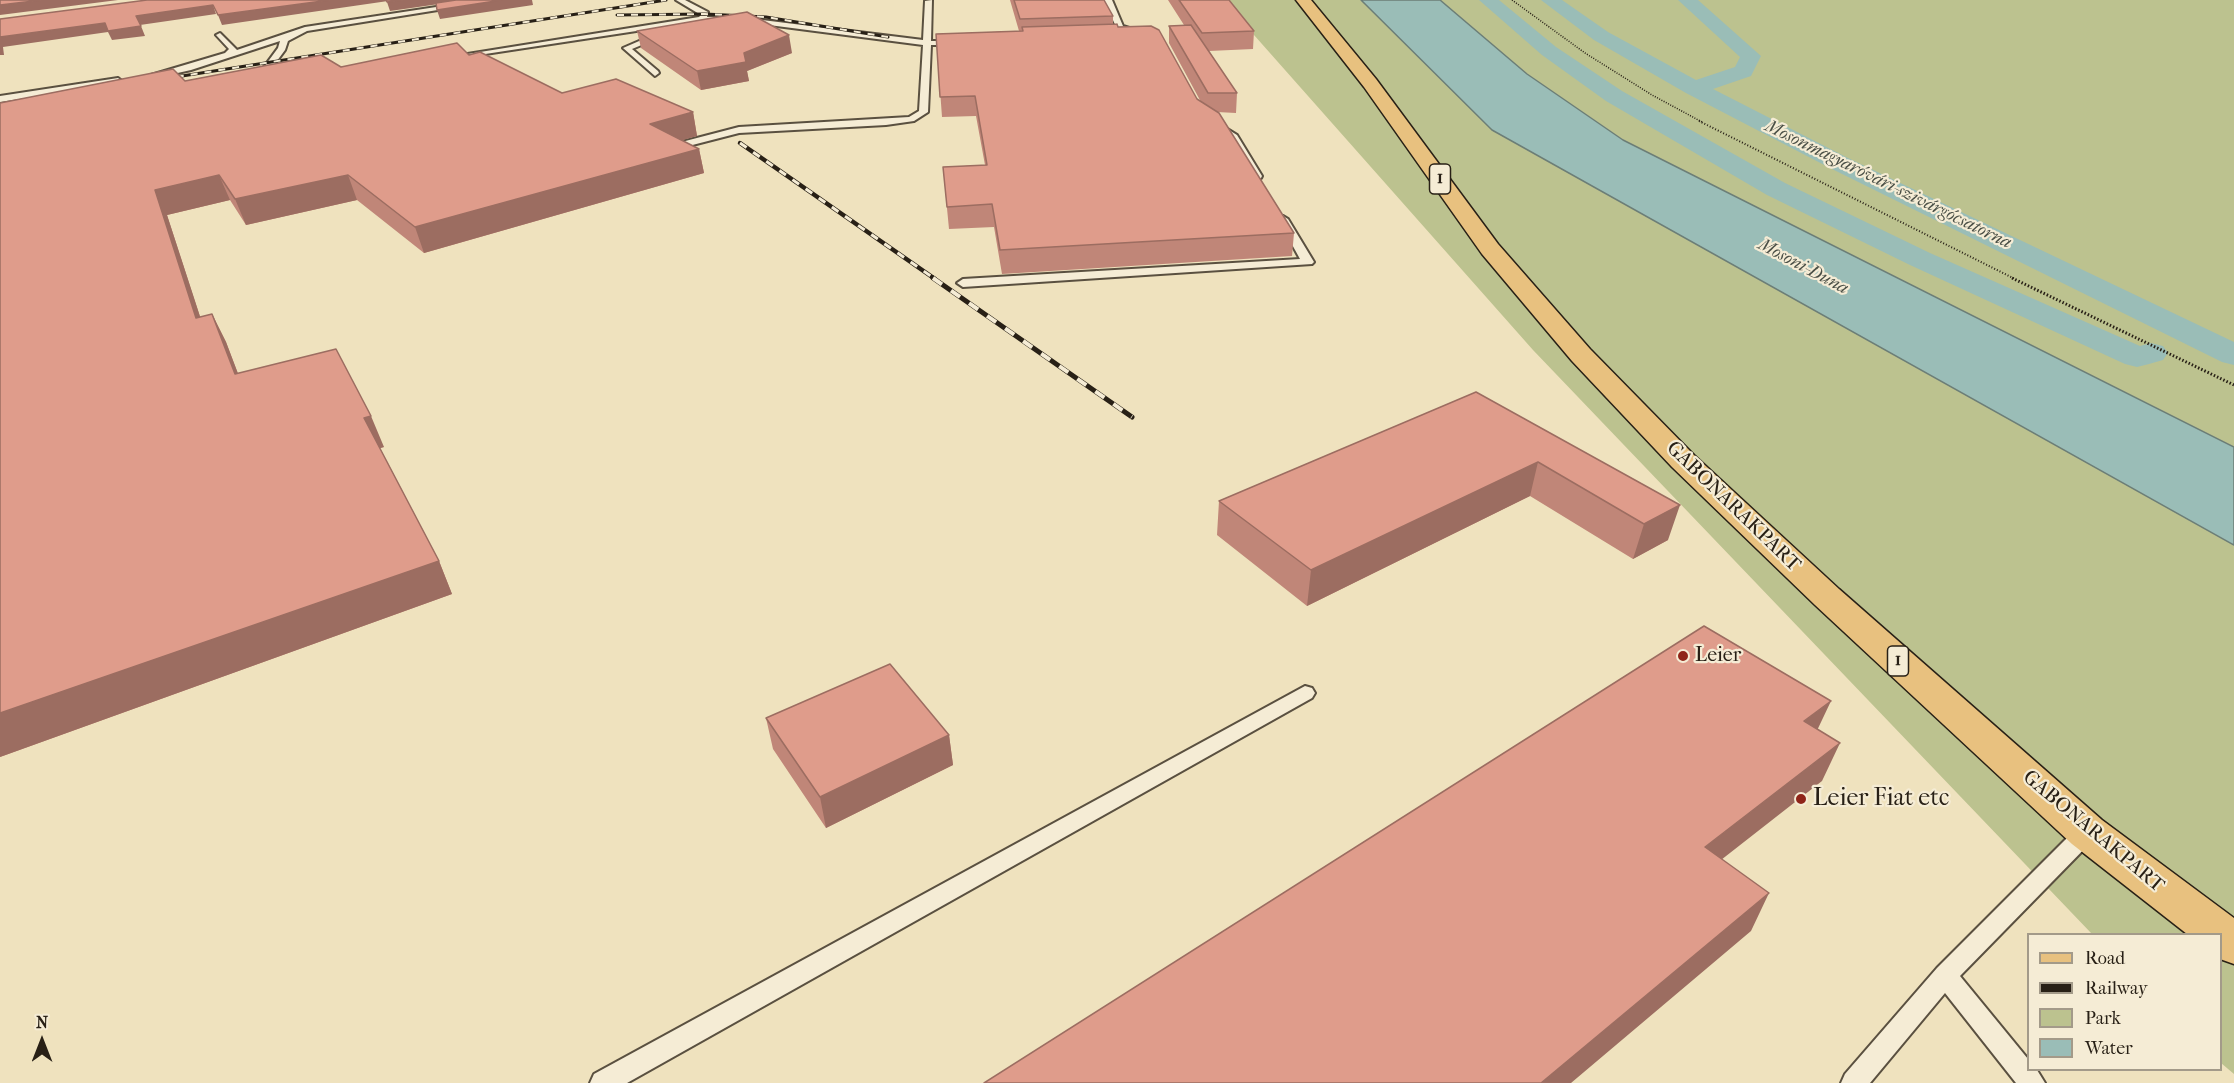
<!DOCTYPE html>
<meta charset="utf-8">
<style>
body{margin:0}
#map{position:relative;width:2234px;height:1083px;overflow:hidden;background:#efe2be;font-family:"IM FELL French Canon",serif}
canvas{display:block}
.legend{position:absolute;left:2027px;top:933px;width:195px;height:138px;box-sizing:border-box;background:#f5ecd5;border:2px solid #a39a89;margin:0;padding:8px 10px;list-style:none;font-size:18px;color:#282016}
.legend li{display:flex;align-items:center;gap:12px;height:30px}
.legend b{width:30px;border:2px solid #a39a89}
.north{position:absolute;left:12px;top:1011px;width:60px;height:60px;-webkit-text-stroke:4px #f5ecd5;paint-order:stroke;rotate:0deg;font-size:16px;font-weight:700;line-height:24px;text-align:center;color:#282016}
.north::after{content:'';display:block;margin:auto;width:21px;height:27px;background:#282016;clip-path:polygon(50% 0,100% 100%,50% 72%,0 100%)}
</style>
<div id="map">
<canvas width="2234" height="1083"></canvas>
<ul class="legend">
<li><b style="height:8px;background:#e8c17f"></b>Road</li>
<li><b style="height:8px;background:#282016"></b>Railway</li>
<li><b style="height:16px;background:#bcc28f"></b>Park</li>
<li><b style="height:16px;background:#9abdb7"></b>Water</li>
</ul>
<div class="north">N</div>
</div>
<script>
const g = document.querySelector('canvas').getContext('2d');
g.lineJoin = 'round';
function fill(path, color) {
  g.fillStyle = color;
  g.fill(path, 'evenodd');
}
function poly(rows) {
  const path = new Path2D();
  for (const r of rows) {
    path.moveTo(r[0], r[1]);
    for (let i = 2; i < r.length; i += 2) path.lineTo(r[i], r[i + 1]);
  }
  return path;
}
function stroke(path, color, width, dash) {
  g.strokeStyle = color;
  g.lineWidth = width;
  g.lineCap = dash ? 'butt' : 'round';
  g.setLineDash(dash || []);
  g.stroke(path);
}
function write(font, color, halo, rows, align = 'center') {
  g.font = font + ' "IM FELL French Canon",serif';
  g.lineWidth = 4.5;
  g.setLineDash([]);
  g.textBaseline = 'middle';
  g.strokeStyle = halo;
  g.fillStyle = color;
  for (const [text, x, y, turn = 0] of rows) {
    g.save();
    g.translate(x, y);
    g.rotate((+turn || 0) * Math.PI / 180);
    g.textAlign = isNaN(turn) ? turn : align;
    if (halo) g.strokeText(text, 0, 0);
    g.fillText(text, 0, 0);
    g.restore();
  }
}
fill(poly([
 [1223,0,1361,0,1492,130,2234,545,2234,1074,2221,1063,2220,934,2092,934,1533,350],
 [1440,0,2234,0,2234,447,1623,140,1527,74]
]), '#bcc28f');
const water = poly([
 [1361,0,1440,0,1527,74,1623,140,2234,447,2234,545,1492,130,1361,0]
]);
fill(water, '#9abdb7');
stroke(water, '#6c7e77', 1.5);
fill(poly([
 [1479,0,1499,0,1556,47,1622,91,1785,183,1930,253,2140,346,2151,343,2163,346,2168,353,2163,360,2149,364,2137,367,2125,364,1910,265,1767,195,1606,101,1542,55,1479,0],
 [1541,0,1562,0,1608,32,1696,80,1735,67,1740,57,1678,0,1698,0,1761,56,1751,76,1713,89,1848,158,2234,342,2234,365,2222,362,1830,168,1686,93,1594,40,1541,0]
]), '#9abdb7');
const lane = poly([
 [482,0,500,0,307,31,288,41,285,50,268,73,265,74,261,71,278,48,280,41,191,70,155,78,151,75,225,53,229,49,216,35,220,33,237,50,305,27,482,0],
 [676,0,685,0,708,12,707,17,738,17,923,40,925,1,932,0,931,41,958,41,962,43,958,45,931,45,928,112,914,121,886,125,739,133,673,150,668,147,670,145,739,127,909,117,919,111,923,45,738,21,702,21,459,58,455,56,699,17,701,15,676,0],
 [1104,0,1112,0,1123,26,1145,33,1145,37,1117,29,1104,0],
 [660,32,663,32,663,36,632,49,658,71,659,73,655,76,623,48,660,32],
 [118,78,122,81,121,83,0,102,0,96,118,78],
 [1210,122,1216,122,1237,135,1262,176,1261,178,1253,178,1230,139,1210,126,1210,122],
 [1283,216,1288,219,1314,262,1312,264,963,287,957,283,963,279,1300,259,1278,219,1283,216],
 [1305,686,1312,688,1315,693,1312,698,627,1083,590,1083,594,1074,1305,686],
 [2087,824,2095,826,2098,832,2095,838,1960,976,2028,1059,2028,1070,2037,1070,2045,1083,2016,1083,1945,993,1870,1083,1841,1083,1845,1074,1937,968,2079,826,2087,824]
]);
const primary = poly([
 [1296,0,1311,0,1376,79,1498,244,1590,349,1694,455,1839,589,2102,820,2234,918,2234,964,2220,959,2220,934,2187,934,2072,844,1815,605,1672,467,1572,361,1482,254,1364,87,1296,0]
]);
stroke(lane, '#5a5040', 4);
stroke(primary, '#282016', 3);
stroke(poly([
 [1512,0,1585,53,1652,95,1702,122]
]), '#282016', 1.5, [1, 1.5]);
stroke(poly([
 [1699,121,2015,279]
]), '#282016', 2, [1, 2]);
stroke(poly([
 [2012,278,2234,385]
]), '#282016', 3, [1.5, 2]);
fill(lane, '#f5ecd5');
fill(primary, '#e8c17f');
const railFar2 = poly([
 [617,15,705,14,766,17,888,37],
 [163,79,666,0]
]);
const railFar1 = poly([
 [740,143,935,279]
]);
const rail = poly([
 [933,278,1132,417]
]);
stroke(railFar2, '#282016', 3);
stroke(railFar1, '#282016', 4.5);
stroke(rail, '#282016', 5);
stroke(railFar2, '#f5ecd5', 2, [7]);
stroke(railFar1, '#f5ecd5', 3, [8]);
stroke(rail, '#f5ecd5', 4, [11]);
fill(poly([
 [1010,0,1104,0,1113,16,1113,24,1118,27,1197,99,1201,102,1169,43,1169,26,1184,25,1168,0,1229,0,1254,31,1253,49,1209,51,1237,93,1236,113,1217,112,1294,233,1292,256,1002,274,994,227,949,229,943,167,985,165,976,116,942,117,936,34,1019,31],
 [637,31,792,53,747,71,749,81,701,90,641,48],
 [469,55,562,93,693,112,697,136,682,140,699,149,704,173,424,253,357,200,246,225,230,200,167,215,200,317,212,314,226,342,238,374,384,447,380,448,439,561,452,594,0,757,185,81],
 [1476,392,1668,540,1633,559,1530,496,1307,606,1217,535,1219,501],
 [766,718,949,735,953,765,826,828,773,749]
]), '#c08678');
fill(poly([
 [42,0,118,0,0,15,0,5],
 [330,0,387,0,388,1,222,25,218,15],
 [403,0,467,0,390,11,387,2],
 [502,0,532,0,533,5,440,19,437,10],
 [213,5,216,14,140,25,136,16],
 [105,23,141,26,145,36,112,40,108,32,3,47,4,55,0,55,0,37],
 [789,35,792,53,747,71,749,81,701,90,697,71],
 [693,112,697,136,655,148,650,124],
 [699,149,704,173,424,253,415,227],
 [219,175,230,200,167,215,210,347,196,318,155,190],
 [348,175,357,200,246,225,235,199],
 [212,314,226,342,250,405,235,374],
 [371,416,384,447,377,449,364,418],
 [1538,462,1530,496,1307,606,1311,570],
 [1680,505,1668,540,1633,559,1644,524],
 [439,561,452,594,0,757,0,713],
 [1831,701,1813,739,1804,721],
 [949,735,953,765,826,828,820,797],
 [1840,743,1822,781,1689,885,1705,847],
 [1769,893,1751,931,1571,1083,1541,1083]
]), '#9c6d61');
const building = poly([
 [0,0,42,0,0,5,0,0],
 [147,0,330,0,218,15,213,5,136,16,141,26,108,31,105,23,0,37,0,19,147,0],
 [386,0,403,0,387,2,386,0],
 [456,0,502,0,437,10,436,3,456,0],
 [1014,0,1104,0,1113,16,1020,19,1014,0],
 [1179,0,1229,0,1254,31,1202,33,1179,0],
 [747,12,789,35,744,53,746,62,697,71,637,31,747,12],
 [1117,24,1118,27,1151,26,1159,30,1197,99,1219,113,1294,233,1000,250,992,204,947,207,943,167,987,165,975,96,940,97,936,34,1023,31,1022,27,1117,24],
 [1191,25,1237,93,1208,93,1169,26,1191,25],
 [457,43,469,55,480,52,562,93,616,79,693,112,650,124,699,149,415,227,348,175,235,199,219,175,155,190,196,318,212,314,235,374,336,349,371,416,364,418,439,561,0,713,0,103,173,69,185,81,321,55,341,67,457,43],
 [1476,392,1680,505,1644,524,1538,462,1311,570,1219,501,1476,392],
 [1704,626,1831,701,1804,721,1840,743,1705,847,1769,893,1541,1083,984,1083,1704,626],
 [890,664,949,735,820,797,766,718,890,664]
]);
fill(building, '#df9c8b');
stroke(building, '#9c6d61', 1.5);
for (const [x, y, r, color] of [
 [1683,656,6,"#8f2418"],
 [1801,799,6,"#8f2418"]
]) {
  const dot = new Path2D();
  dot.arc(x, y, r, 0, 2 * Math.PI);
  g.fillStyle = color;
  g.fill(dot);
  stroke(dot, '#f5ecd5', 2);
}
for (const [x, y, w] of [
 [1440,179,21],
 [1898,661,21]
]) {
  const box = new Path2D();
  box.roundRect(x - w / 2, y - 15, w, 30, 4.5);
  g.fillStyle = '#f5ecd5';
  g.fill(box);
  stroke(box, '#282016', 1.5);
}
write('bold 18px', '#282016', null, [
 ["1",1440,179],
 ["1",1898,661]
]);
write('italic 18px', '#4a4f46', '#f5ecd5', [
 ["Mosonmagyaróvári-szivárgócsatorna",1888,185,26],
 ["Mosoni-Duna",1803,267,28]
]);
write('20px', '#282016', '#f5ecd5', [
 ["GABONARAKPART",1733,507,44],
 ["GABONARAKPART",2093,832,40]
]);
write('20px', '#282016', '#f5ecd5', [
 ["Leier",1695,656]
], 'left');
write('24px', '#282016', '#f5ecd5', [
 ["Leier Fiat etc",1813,799]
], 'left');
</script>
